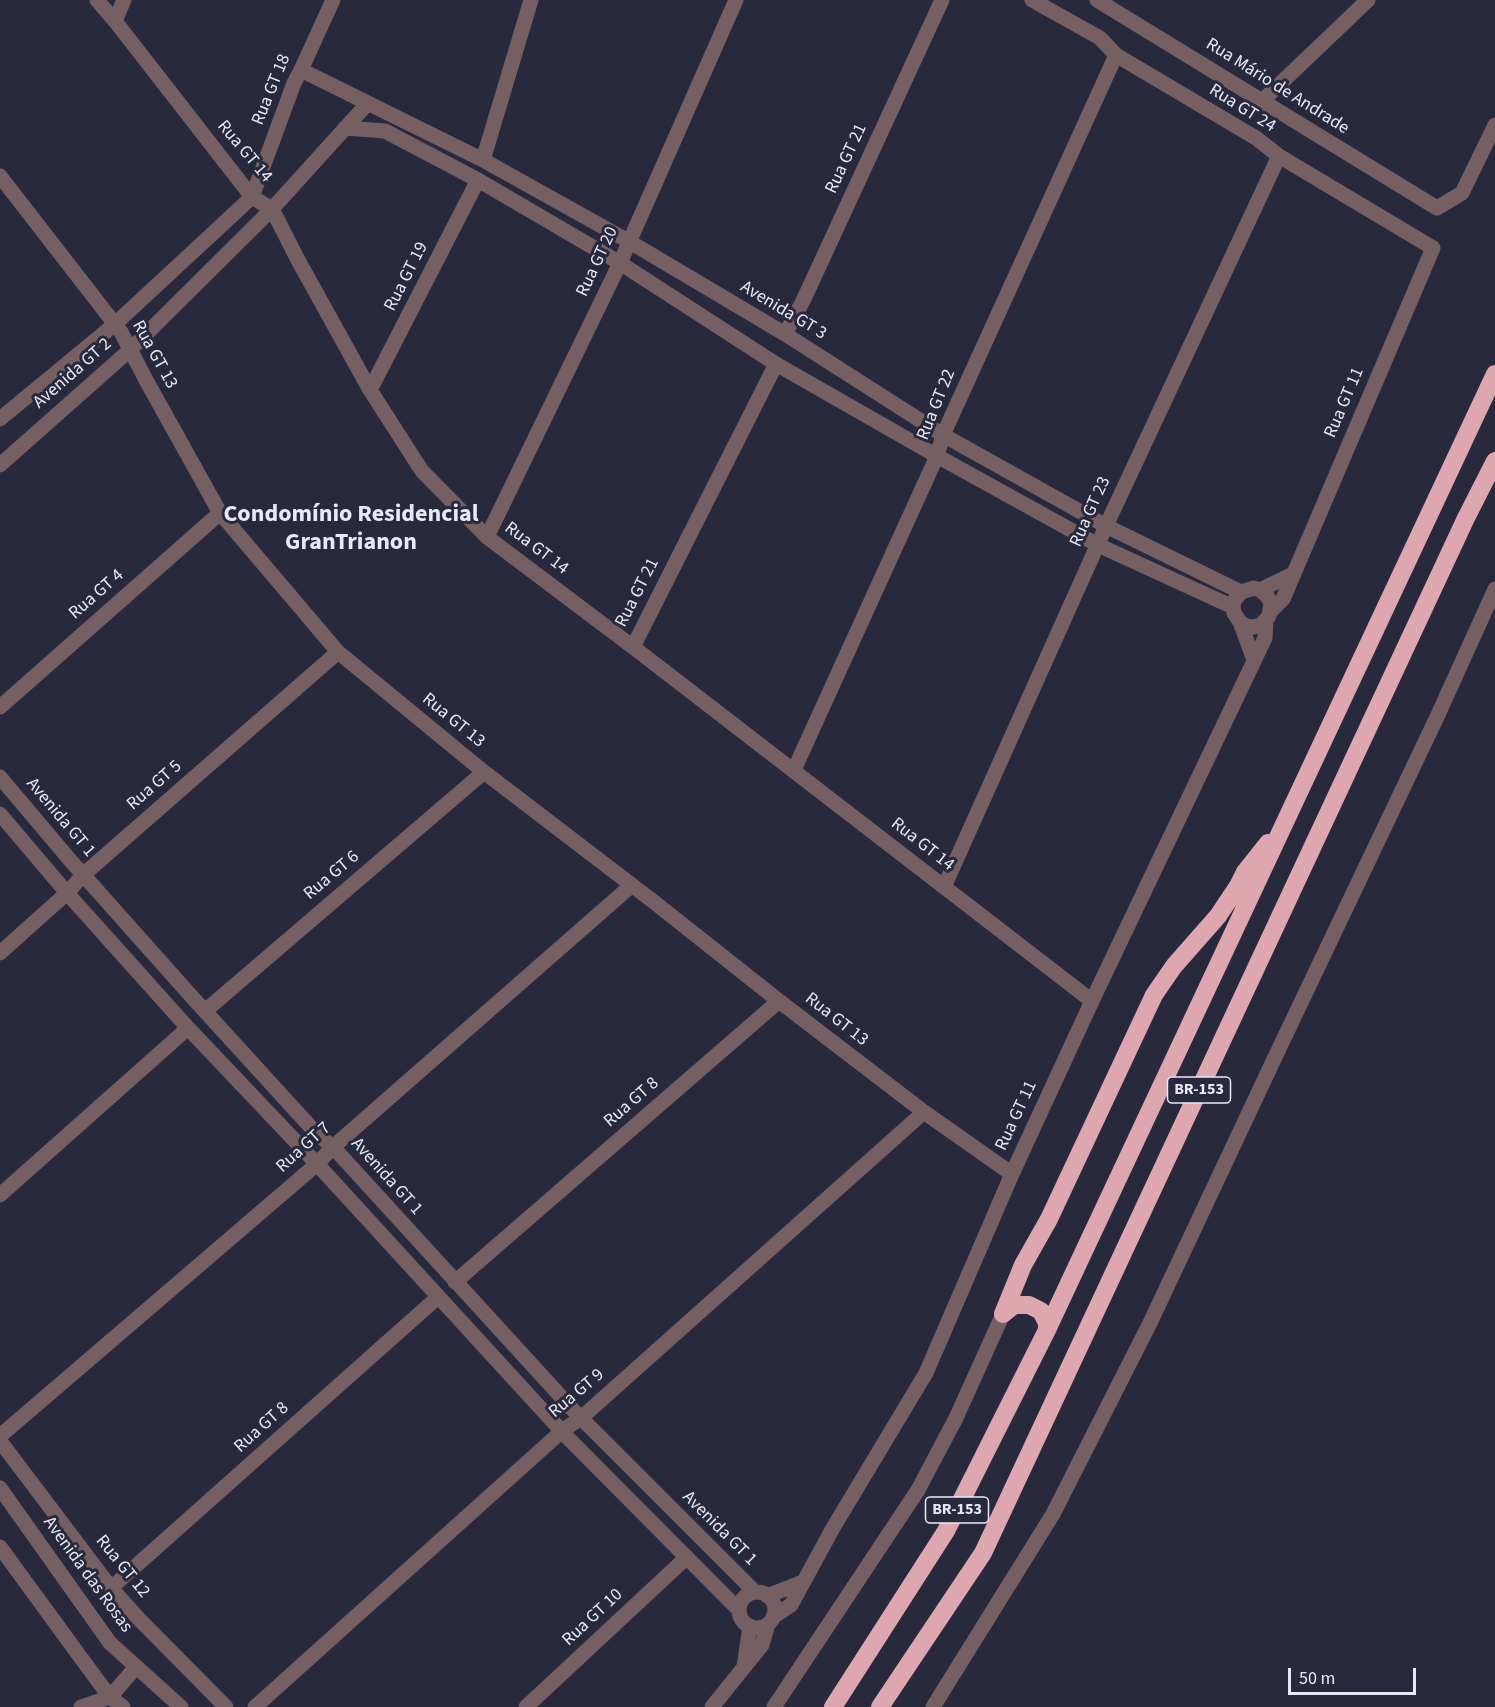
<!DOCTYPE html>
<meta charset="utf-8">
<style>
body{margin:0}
#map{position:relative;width:1495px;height:1707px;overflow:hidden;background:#28293d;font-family:"Source Sans 3",sans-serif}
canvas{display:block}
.scale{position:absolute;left:1288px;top:1668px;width:128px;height:27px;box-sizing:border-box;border:3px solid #e8e9f7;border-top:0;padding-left:8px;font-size:18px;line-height:21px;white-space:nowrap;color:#e8e9f7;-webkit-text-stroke:4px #28293d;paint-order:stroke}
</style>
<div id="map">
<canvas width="1495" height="1707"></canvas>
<div class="scale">50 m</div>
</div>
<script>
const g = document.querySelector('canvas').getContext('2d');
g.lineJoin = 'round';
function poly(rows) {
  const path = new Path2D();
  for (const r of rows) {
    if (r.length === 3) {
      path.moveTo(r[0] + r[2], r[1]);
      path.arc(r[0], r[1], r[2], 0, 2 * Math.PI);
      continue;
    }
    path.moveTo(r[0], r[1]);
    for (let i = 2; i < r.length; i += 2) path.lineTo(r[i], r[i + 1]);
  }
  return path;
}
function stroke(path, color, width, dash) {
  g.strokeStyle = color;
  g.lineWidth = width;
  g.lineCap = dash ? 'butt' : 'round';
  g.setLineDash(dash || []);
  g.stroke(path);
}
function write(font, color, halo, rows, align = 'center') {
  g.font = font + ' "Source Sans 3",sans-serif';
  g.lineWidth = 6;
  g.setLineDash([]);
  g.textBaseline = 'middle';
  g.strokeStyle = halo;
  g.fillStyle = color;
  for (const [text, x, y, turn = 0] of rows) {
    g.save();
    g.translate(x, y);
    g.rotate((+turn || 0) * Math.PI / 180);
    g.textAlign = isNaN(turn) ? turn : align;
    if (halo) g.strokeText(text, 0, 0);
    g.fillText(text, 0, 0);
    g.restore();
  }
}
stroke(poly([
 [97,0,115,21,252,197,272,209,298,260,370,390,422,471,487,537,633,647,1092,1001],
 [1032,0,1100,38,1116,55,1256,138,1279,156,1433,248,1283,599,1270,612],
 [1097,0,1437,208,1462,193,1495,125],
 [115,21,124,0],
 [301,70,483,160,630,242,785,334,943,435,1106,526,1241,592],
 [1262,101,1368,0],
 [345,128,385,131,478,180,620,263,776,364,937,456,1098,545,1233,607],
 [483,160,531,0],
 [0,176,121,332,146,380,220,513,338,652,484,772,654,902,779,1001,924,1112,1012,1174],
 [785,334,803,301,942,0],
 [370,390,478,180],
 [0,419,115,324,252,197,294,83,301,70,333,0],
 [0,465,131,349,272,209,368,103],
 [487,537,620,263,736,0],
 [1260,590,1293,574],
 [1240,622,1246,626,1254,627,1261,625,1269,616,1271,603,1267,596,1260,590,1254,588,1241,592,1234,601,1233,607,1234,613,1240,622,1254,660],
 [633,647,776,364],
 [0,707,220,513],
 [794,770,937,456,943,435,1116,55],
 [0,777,70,860,192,997,317,1134,333,1147,575,1412,755,1592],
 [0,814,67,893,188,1028,317,1164,567,1437,739,1610],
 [944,887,1106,526,1279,156],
 [0,953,67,893,83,875,338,652],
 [205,1011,484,772],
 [0,1195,188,1028],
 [455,1282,779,1001],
 [0,1436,317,1164,333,1147,632,885],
 [0,1441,111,1588,138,1618,226,1707],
 [0,1488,110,1643,181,1707],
 [0,1547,84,1662,110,1697,123,1707],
 [111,1588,438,1297],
 [757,1610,18],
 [767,1596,803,1582],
 [773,1617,791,1605,833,1528,926,1373,1012,1174,1092,1001,1265,638,1266,620],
 [744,1667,750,1626],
 [81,1707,110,1697,136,1667],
 [255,1707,562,1431,581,1418,924,1112],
 [526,1707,687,1557],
 [712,1707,762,1645,768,1624],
 [774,1707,918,1490,956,1418,1003,1314],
 [933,1707,1053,1514,1150,1323,1276,1055,1437,717,1495,589]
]), '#765f62', 15);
stroke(poly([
 [1003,1314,1023,1265,1049,1219,1154,995,1174,966,1218,916,1238,886,1245,872,1268,843],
 [1003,1314,1014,1305,1029,1305,1041,1311,1047,1323,1047,1330],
 [833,1707,946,1531,1047,1330,1495,374],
 [880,1707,983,1553,1466,518,1495,461]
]), '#dea6ae', 18);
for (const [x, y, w] of [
 [1199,1090,63],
 [957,1510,63]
]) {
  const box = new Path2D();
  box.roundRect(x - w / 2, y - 13, w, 26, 4.5);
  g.fillStyle = '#28293d';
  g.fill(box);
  stroke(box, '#e8e9f7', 1.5);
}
write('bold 16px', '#e8e9f7', null, [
 ["BR-153",1199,1090],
 ["BR-153",957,1510]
]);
write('18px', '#e8e9f7', '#28293d', [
 ["Rua Mário de Andrade",1277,87,32],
 ["Rua GT 18",272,90,-68],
 ["Rua GT 24",1242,109,32],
 ["Rua GT 14",244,152,50],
 ["Rua GT 21",847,159,-65],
 ["Rua GT 20",598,262,-65],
 ["Rua GT 19",407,277,-63],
 ["Avenida GT 3",783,311,31],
 ["Rua GT 13",154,355,61],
 ["Avenida GT 2",73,374,-41],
 ["Rua GT 11",1345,403,-67],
 ["Rua GT 22",937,405,-68],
 ["Rua GT 23",1091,512,-66],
 ["Rua GT 14",536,549,37],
 ["Rua GT 21",638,593,-63],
 ["Rua GT 4",97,595,-41],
 ["Rua GT 13",453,721,39],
 ["Rua GT 5",155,786,-41],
 ["Avenida GT 1",60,818,50],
 ["Rua GT 14",922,845,38],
 ["Rua GT 6",332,876,-40],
 ["Rua GT 13",836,1020,38],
 ["Rua GT 8",632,1103,-41],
 ["Rua GT 11",1017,1116,-65],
 ["Rua GT 7",304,1148,-42],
 ["Avenida GT 1",386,1177,48],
 ["Rua GT 9",577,1394,-40],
 ["Rua GT 8",262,1428,-42],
 ["Avenida GT 1",719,1529,45],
 ["Rua GT 12",122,1567,51],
 ["Avenida das Rosas",87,1575,54],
 ["Rua GT 10",593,1618,-43]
]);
write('bold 24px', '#e8e9f7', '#28293d', [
 ["Condomínio Residencial",351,516],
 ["GranTrianon",351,544]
]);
</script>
